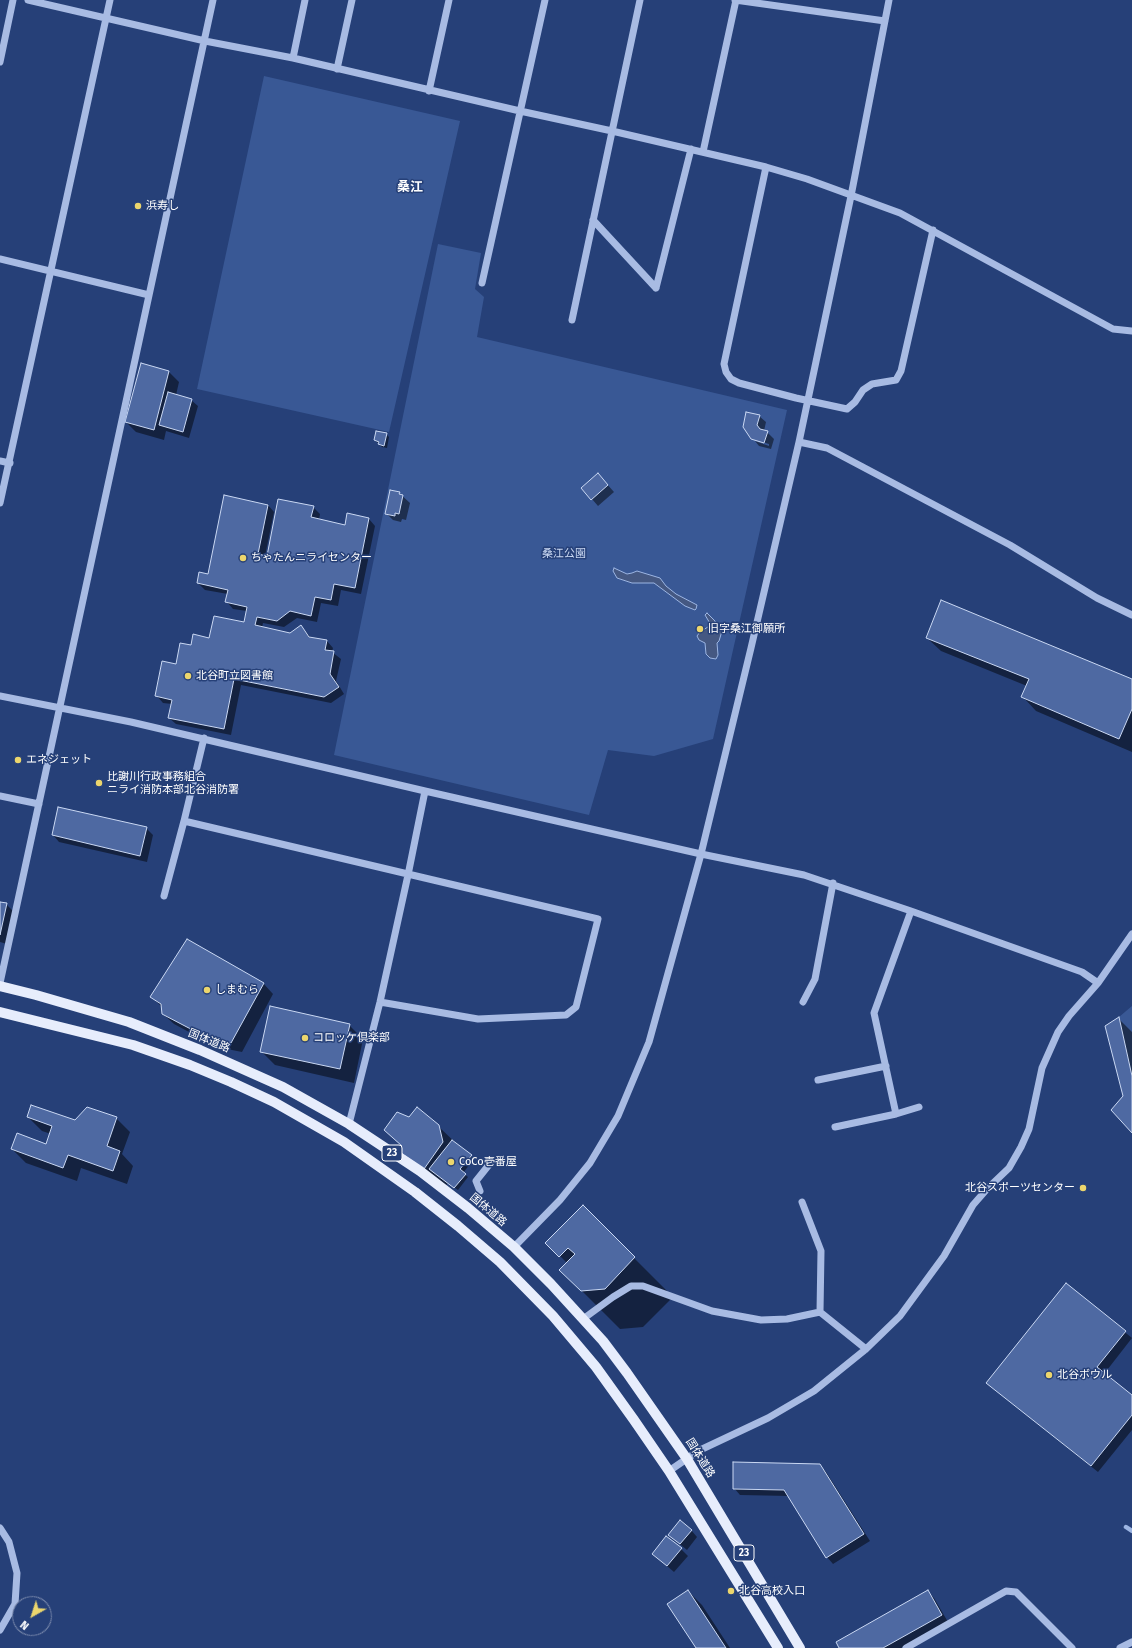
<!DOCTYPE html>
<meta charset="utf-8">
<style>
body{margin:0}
#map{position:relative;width:1132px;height:1648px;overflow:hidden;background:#264078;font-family:"Fira Sans",sans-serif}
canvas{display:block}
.north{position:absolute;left:12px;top:1596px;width:40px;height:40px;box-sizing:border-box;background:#264078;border:1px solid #7d8cae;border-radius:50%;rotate:219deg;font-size:11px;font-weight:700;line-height:16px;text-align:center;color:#fff}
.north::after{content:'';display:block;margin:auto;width:14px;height:18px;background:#ecd66d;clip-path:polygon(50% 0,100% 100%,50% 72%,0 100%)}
</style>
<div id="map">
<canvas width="1132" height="1648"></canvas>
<div class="north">N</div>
</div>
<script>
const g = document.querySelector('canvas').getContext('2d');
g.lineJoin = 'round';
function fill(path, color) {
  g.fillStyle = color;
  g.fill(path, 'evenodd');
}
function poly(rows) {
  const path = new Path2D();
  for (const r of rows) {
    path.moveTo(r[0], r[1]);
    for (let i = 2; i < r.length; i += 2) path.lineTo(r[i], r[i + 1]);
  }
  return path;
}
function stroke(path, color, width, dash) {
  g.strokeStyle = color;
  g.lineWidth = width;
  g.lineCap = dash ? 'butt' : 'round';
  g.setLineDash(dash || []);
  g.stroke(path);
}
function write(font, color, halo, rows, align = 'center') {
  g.font = font + ' "Fira Sans","Noto Sans JP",sans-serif';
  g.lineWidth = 3;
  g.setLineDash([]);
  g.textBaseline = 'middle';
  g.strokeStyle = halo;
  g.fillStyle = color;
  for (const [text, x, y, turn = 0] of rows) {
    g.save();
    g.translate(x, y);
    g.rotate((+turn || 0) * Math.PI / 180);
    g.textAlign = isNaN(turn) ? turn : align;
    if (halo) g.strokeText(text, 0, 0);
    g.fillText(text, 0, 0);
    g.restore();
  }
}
fill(poly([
 [264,76,460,121,389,432,197,389],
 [438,244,481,253,475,289,484,297,477,337,787,410,713,739,654,756,608,750,589,815,334,755],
 [1132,1006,1132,1076,1119,1017]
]), '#395895');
const water = poly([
 [614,568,627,574,632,573,637,571,660,578,666,586,676,594,697,605,696,609,695,610,685,606,654,583,632,583,617,578,613,571,614,568],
 [707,613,715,621,716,627,721,628,722,631,719,641,717,643,718,655,716,659,710,658,706,654,705,643,699,640,697,636,700,632,711,625,705,615,707,613]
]);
fill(water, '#455882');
stroke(water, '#9cb5e3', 1);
fill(poly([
 [141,364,169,372,179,382,176,395,191,400,198,406,189,438,166,431,164,440,136,432,126,422],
 [759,416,766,422,764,431,767,432,774,439,771,449,759,446,755,441,769,446,769,444,752,439],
 [386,434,389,437,387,448,382,447,375,440],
 [598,474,614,492,598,506,592,499],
 [399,493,410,503,406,520,402,519,401,522,393,520,386,513],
 [268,505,274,512,265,556,267,557,313,507,320,514,319,520,346,526,369,519,375,526,361,594,341,590,338,606,321,603,317,622,297,618,284,627,263,623,262,628,290,634,301,626,311,638,327,641,333,648,332,652,341,659,336,681,344,694,331,703,241,685,231,735,176,724,169,718,172,704,163,703,157,696,177,665,192,646,244,623,247,611,233,609,227,602,228,594,205,590,198,583,209,575],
 [927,638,1132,680,1132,752,1036,711,1023,697,1027,686,941,651],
 [146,828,153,835,147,862,59,842,53,835],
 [0,903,6,904,17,915,11,945,0,942],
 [263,983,273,994,242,1052,217,1047,174,1024,163,1014,162,1007,152,997],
 [1119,1019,1132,1032,1132,1131,1124,1096],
 [349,1025,363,1039,354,1083,275,1065,262,1052],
 [28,1117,75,1121,116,1118,130,1132,122,1154,133,1166,127,1184,81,1168,77,1181,26,1163,12,1149,47,1145,51,1134,42,1131],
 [410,1119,438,1126,459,1146,474,1159,463,1173,468,1177,458,1190,448,1183,444,1188,403,1147],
 [583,1207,673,1297,643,1327,620,1329,561,1270,567,1263,547,1243],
 [1066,1284,1132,1338,1104,1374,1132,1396,1132,1430,1098,1472,994,1389],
 [820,1465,826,1472,870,1541,833,1564,827,1557,789,1496,740,1495,734,1488],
 [691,1530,697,1537,687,1550,669,1535],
 [681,1549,688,1556,674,1572,653,1554],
 [688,1591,702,1605,730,1648,697,1648],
 [927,1591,934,1598,948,1622,901,1648,840,1648]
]), '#0007');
stroke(poly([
 [1126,1527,1132,1531]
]), '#9cb5e3', 4.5);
const building = poly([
 [141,363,169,371,154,430,125,422,141,363],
 [168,392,192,399,183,432,159,425,168,392],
 [746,412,760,415,757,425,760,429,768,431,764,443,751,439,743,427,746,412],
 [376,431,387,433,384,446,378,444,379,442,374,440,376,431],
 [598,473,608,485,591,500,581,488,598,473],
 [390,490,400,492,399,494,403,495,399,514,395,513,395,516,385,514,390,490],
 [224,495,268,505,258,554,267,556,278,499,314,506,311,517,345,525,347,513,369,518,355,588,334,584,331,600,315,597,311,616,290,611,277,621,257,617,255,625,290,633,301,625,309,637,327,640,325,650,334,651,330,674,339,687,324,697,234,679,224,729,168,718,172,700,155,696,162,661,176,664,180,643,191,645,193,634,209,638,214,616,244,622,247,607,225,602,228,590,197,583,199,572,208,574,224,495],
 [941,600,1132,679,1132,709,1119,739,1021,697,1029,679,926,638,941,600],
 [58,807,147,827,140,856,52,835,58,807],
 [0,902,7,903,0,935,0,902],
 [187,939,264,983,231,1043,206,1037,162,1014,161,1004,150,997,187,939],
 [270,1006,350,1024,340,1069,260,1052,270,1006],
 [1119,1017,1132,1076,1132,1133,1111,1110,1123,1096,1105,1026,1119,1017],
 [31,1105,75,1120,87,1107,117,1117,107,1146,120,1151,113,1171,68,1155,63,1168,11,1149,17,1133,46,1144,52,1126,27,1117,31,1105],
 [417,1107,439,1125,443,1142,424,1169,398,1151,402,1146,384,1130,397,1112,409,1117,417,1107],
 [452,1140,472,1155,460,1169,466,1174,454,1188,429,1169,452,1140],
 [583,1205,635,1257,605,1289,581,1291,559,1270,575,1254,568,1248,559,1257,545,1243,583,1205],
 [1066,1283,1126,1331,1097,1367,1132,1395,1132,1415,1091,1466,986,1383,1066,1283],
 [733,1462,820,1464,864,1534,826,1558,784,1490,733,1489,733,1462],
 [680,1520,692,1530,680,1544,668,1535,680,1520],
 [666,1536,682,1548,667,1566,652,1554,666,1536],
 [688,1590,726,1648,696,1648,667,1604,688,1590],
 [928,1590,942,1615,883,1648,839,1648,836,1642,928,1590]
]);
fill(building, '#4e69a2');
stroke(building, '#cad8f3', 1);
stroke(poly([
 [28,0,205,41,293,58,520,111,612,131,766,167,807,179,900,213,1113,329,1132,331],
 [735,0,885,21],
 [293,58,305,0],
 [0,62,13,0],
 [337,69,352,0],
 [429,91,449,0],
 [703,152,736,0],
 [766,167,724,364,726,372,731,379,739,383,796,398,847,409,855,402,863,390,872,384,896,380,901,371,933,230],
 [593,220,656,288],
 [0,259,149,295],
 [482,283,545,0],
 [656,288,691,149],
 [572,320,640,0],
 [799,442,827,448,1010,545,1097,598,1132,615],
 [0,461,10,463],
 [0,503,110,0],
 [0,696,131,722,425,791,701,854,804,875,911,911,1082,972,1098,983],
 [204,738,184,821,598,919,576,1007,566,1015,478,1019,380,1002],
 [0,796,39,804],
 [164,896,184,821],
 [0,983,213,0],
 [803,1002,815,979,833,883],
 [818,1080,886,1066],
 [896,1114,874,1013,911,911],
 [349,1124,380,1002,408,875,425,791],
 [835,1127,896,1114,919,1107],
 [480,1191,476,1181,492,1161],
 [802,1202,821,1251,820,1312,866,1349],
 [514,1247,560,1200,590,1163,618,1116,649,1042,701,854,751,648,799,442,851,196,889,0],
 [583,1319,613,1297,631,1286,643,1286,712,1311,761,1320,787,1319,820,1312],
 [669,1471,698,1451,768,1418,814,1391,866,1349,900,1316,944,1256,973,1205,987,1189,1009,1168,1021,1147,1029,1129,1042,1068,1058,1032,1069,1016,1098,983,1132,934],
 [0,1528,9,1542,17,1573,15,1604,0,1630],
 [906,1648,1006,1591,1016,1592,1072,1648],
 [1120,1648,1132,1642]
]), '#a8bbe3', 7);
stroke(poly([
 [0,986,36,995,129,1022,200,1050,283,1087,349,1124,420,1171,468,1208,514,1247,551,1284,603,1341,627,1373,687,1459,800,1648],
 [0,1012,133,1045,190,1065,231,1082,274,1102,344,1142,415,1192,458,1226,500,1262,553,1316,596,1367,634,1420,669,1471,778,1648]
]), '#e7edfc', 10);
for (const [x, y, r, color] of [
 [138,206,4,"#ecd66d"],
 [243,558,4,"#ecd66d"],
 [700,629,4,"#ecd66d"],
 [188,676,4,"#ecd66d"],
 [18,760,4,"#ecd66d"],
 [99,783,4,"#ecd66d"],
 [207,990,4,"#ecd66d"],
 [305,1038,4,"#ecd66d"],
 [451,1162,4,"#ecd66d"],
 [1083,1188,4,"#ecd66d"],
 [1049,1375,4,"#ecd66d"],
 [731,1591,4,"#ecd66d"]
]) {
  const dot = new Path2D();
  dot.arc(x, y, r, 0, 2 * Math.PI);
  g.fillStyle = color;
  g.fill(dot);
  stroke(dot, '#264078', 1.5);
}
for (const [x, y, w] of [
 [392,1153,20],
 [744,1553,20]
]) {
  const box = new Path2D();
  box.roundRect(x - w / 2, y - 8, w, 16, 3);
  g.fillStyle = '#264078';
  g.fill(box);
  stroke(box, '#fff', 1);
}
write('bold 10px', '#fff', null, [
 ["23",392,1153],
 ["23",744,1553]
]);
write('11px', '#fff', '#264078', [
 ["浜寿し",146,206],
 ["ちゃたんニライセンター",251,558],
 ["旧字桑江御願所",708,629],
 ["北谷町立図書館",196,676],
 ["エネジェット",26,760],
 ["比謝川行政事務組合",107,777],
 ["ニライ消防本部北谷消防署",107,790],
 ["しまむら",215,990],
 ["コロッケ倶楽部",313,1038],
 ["CoCo壱番屋",459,1162],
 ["北谷スポーツセンター",1075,1188,"right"],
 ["北谷ボウル",1057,1375],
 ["北谷高校入口",739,1591]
], 'left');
write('11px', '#cad8f3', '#264078', [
 ["桑江公園",564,554]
]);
write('11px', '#fff', '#264078', [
 ["国体道路",209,1041,22],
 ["国体道路",488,1210,40],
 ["国体道路",700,1458,58]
]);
write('bold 13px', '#fff', '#264078', [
 ["桑江",410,187]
]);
</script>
